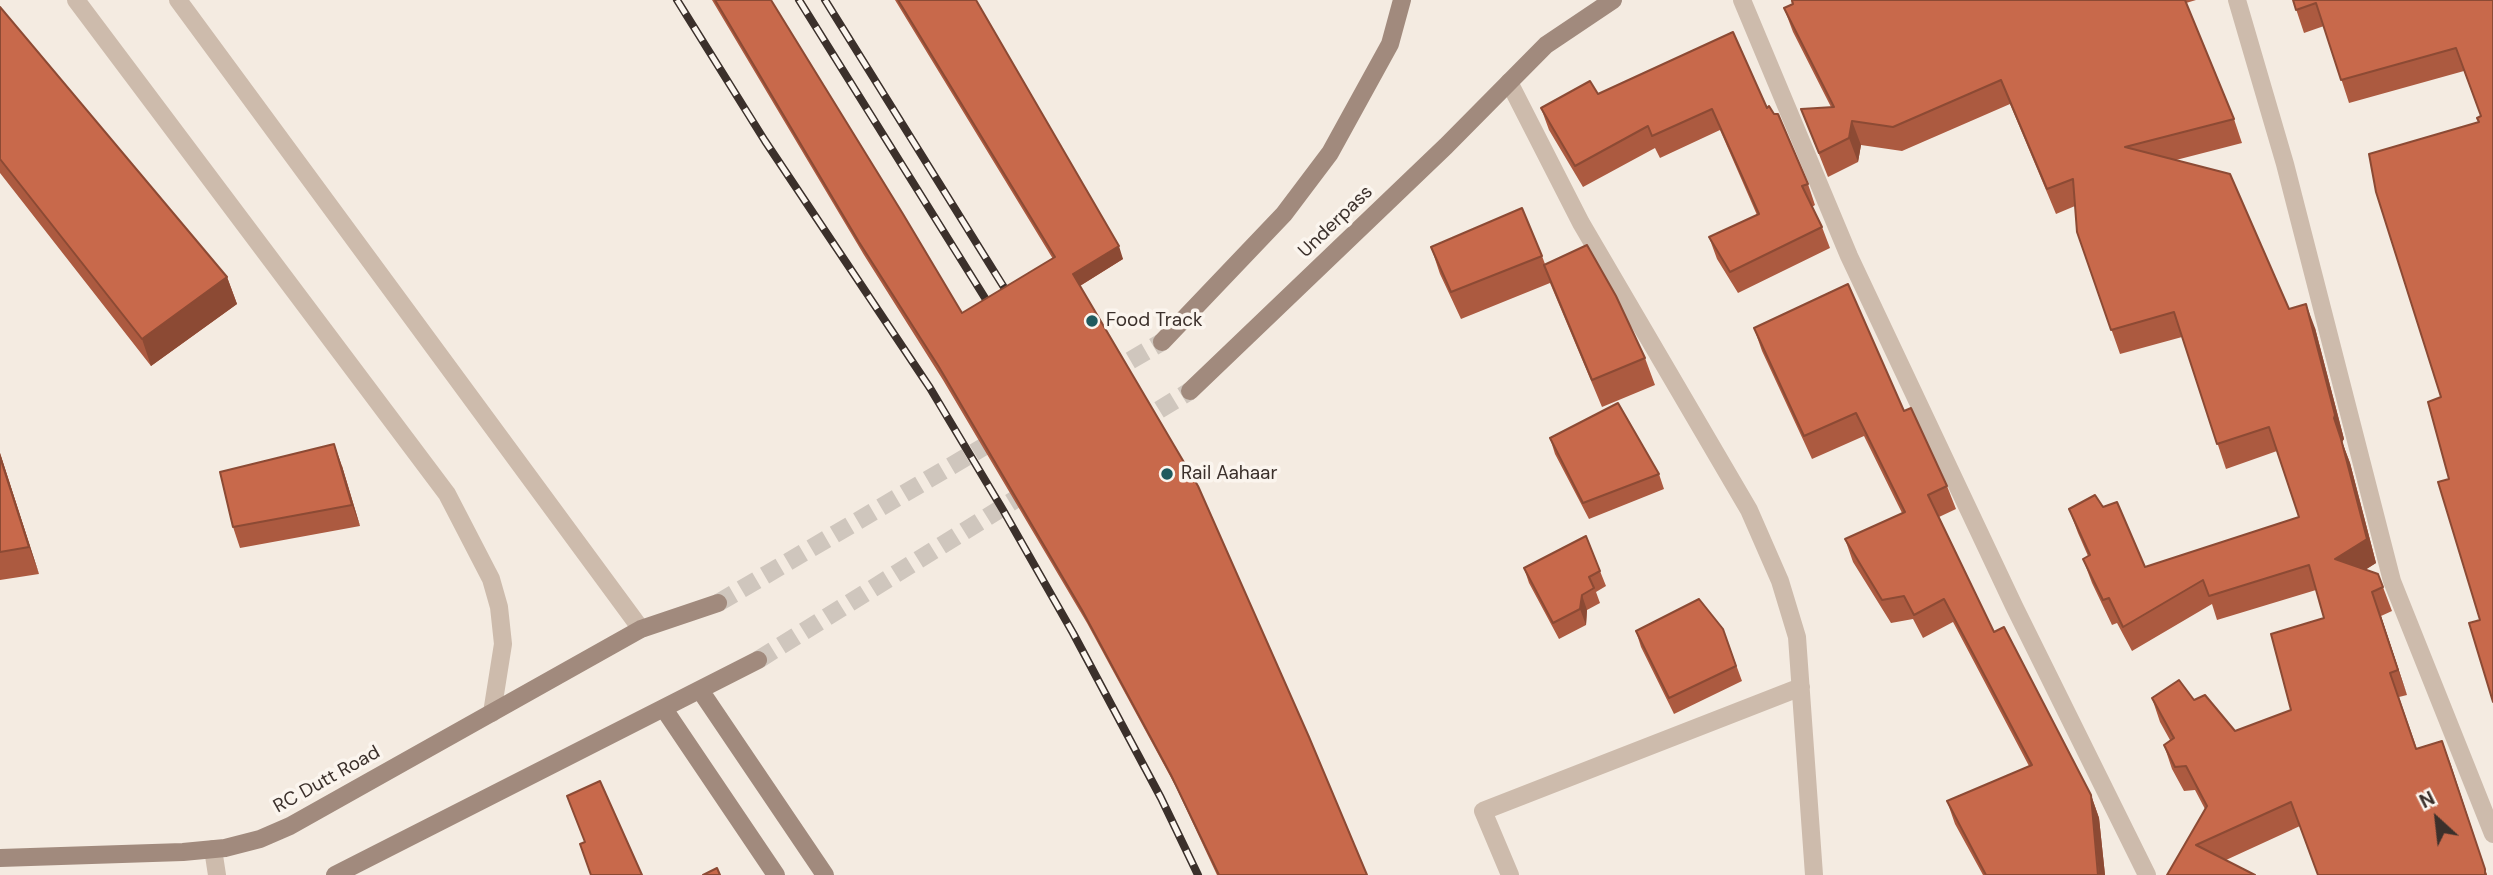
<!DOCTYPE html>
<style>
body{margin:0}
#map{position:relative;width:2493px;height:875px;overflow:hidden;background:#f4ebe1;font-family:"DM Sans",sans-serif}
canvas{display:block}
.north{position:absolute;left:2402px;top:784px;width:70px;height:70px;-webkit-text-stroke:5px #fbf5ee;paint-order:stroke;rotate:333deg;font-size:19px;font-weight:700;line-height:28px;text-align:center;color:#3b302b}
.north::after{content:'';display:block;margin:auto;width:24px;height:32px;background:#3b302b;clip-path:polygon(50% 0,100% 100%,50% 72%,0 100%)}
</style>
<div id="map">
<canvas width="2493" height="875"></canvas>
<div class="north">N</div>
</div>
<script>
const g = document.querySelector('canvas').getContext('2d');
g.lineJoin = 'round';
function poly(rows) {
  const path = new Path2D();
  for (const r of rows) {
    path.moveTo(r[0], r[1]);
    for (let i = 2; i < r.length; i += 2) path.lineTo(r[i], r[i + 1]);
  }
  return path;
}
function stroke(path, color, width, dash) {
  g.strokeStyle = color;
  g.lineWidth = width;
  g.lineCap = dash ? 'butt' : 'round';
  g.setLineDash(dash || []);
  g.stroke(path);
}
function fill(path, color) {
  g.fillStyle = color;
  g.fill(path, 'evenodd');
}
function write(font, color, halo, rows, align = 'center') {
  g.font = font + ' "DM Sans",sans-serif';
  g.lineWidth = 7;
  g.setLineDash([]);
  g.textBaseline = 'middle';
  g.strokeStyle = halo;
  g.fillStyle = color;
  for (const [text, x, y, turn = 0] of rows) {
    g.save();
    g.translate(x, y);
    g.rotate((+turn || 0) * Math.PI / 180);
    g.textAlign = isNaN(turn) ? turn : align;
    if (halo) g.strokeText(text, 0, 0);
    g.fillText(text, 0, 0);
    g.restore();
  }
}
stroke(poly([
 [1107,374,1162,342],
 [1136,424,1190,391],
 [718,603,1002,436],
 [758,660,1032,489]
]), '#cfc6bd', 18, [18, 9]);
stroke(poly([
 [1509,82,1581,223,1749,510,1780,581,1797,637,1814,875],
 [1510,875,1483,811,1801,687]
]), '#cdbbac', 18);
stroke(poly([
 [1742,0,1849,256,2014,606,2147,875],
 [2237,0,2285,164,2392,581,2493,834],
 [213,849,217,875]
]), '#cdbbac', 18);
stroke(poly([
 [76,0,447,494,491,579,499,607,503,644,492,713],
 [178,0,641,629]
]), '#cdbbac', 18);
stroke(poly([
 [1162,342,1284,214,1330,153,1390,44,1402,0],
 [1190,391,1446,146,1546,45,1613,0],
 [700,690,825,875],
 [664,709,776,875],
 [0,858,183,852,225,848,260,839,290,826,641,629,718,603],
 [335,875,758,660]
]), '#a18a7d', 18);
const rail = poly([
 [677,0,765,141,930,388,1003,510,1073,633,1161,798,1198,875],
 [799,0,995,314],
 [825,0,1015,305]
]);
stroke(rail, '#3b302b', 8);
stroke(rail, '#fbf5ee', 5, [16]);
fill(poly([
 [712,0,771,0,962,313,1053,259,895,0,976,0,1123,259,1080,286,1367,875,1217,875,1176,787,1087,623,943,380,864,255],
 [1791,0,2196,0,2186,3,2234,119,2242,143,2176,160,2289,309,2315,328,2344,439,2342,442,2350,463,2376,563,2365,570,2378,574,2392,611,2381,616,2407,695,2399,697,2417,749,2442,741,2487,875,2318,875,2300,826,2226,860,2167,875,2205,809,2195,790,2184,791,2172,769,2164,745,2170,740,2160,722,2152,698,2194,700,2235,731,2291,710,2324,618,2316,590,2217,620,2212,604,2132,651,2117,623,2112,625,2092,583,2083,559,2088,556,2078,533,2069,509,2145,567,2299,517,2277,451,2226,469,2182,337,2120,354,2077,232,2075,206,2056,214,2010,104,1902,151,1861,145,1858,162,1828,177,1801,109,1831,107,1793,32,1784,8,1792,4],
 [2293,0,2493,0,2480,620,2449,479,2441,397,2479,122,2481,116,2464,71,2349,103,2324,26,2304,33],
 [0,7,227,277,237,304,151,366,0,173],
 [1598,94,1767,108,1808,184,1815,205,1812,207,1822,227,1830,248,1738,293,1717,259,1709,237,1757,215,1720,130,1660,158,1655,148,1583,187,1549,130,1541,108],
 [1431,247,1542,256,1545,264,1645,358,1655,385,1602,407,1550,283,1461,319,1440,274],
 [1754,328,1904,411,1947,486,1956,509,1939,517,1994,632,2091,795,2099,818,2105,875,1983,875,1955,824,1947,801,2029,766,1953,622,1923,638,1913,619,1891,623,1853,562,1845,539,1902,513,1864,436,1812,459,1762,351],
 [1550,438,1659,474,1664,489,1589,519,1555,454],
 [0,453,39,574,0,580],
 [342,466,360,526,240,548,233,527],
 [1524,568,1600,571,1606,586,1596,592,1600,603,1587,610,1586,625,1559,639,1529,583],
 [1723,629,1742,681,1674,714,1641,647,1636,631]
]), '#ac5a40');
fill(poly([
 [1852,121,1861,145,1858,162,1849,138],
 [1119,246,1123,259,1078,287,1073,274],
 [227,277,237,304,151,366,142,339],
 [2306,304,2315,328,2344,439,2342,442,2334,418],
 [2341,439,2350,463,2376,563,2344,583,2335,559],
 [334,444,342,466,360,526,352,505],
 [0,453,39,574,29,547,0,457],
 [2372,592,2381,616,2407,695,2398,670],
 [1582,595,1587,610,1586,625,1580,609],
 [2442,741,2451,765,2487,875,2485,875],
 [2091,795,2099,818,2105,875,2099,875]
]), '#8c4a34');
const building = poly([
 [715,0,771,0,903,214,962,313,1055,257,898,0,976,0,1119,246,1073,274,1198,486,1309,737,1367,875,1219,875,1171,775,1082,610,939,367,859,242,715,0],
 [1792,0,2185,0,2234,119,2125,147,2230,174,2289,309,2306,304,2335,415,2334,418,2341,439,2367,539,2335,559,2378,574,2383,587,2372,592,2398,670,2390,673,2416,749,2442,741,2485,869,2485,875,2318,875,2291,802,2196,845,2255,875,2167,875,2207,806,2186,766,2175,767,2164,745,2174,738,2152,698,2179,680,2194,700,2205,695,2235,731,2291,710,2271,634,2324,618,2309,565,2209,596,2203,580,2123,627,2109,598,2103,600,2083,559,2090,555,2069,509,2095,495,2103,507,2117,502,2145,567,2299,517,2269,427,2217,444,2174,312,2111,330,2077,232,2073,179,2047,189,2001,80,1893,127,1852,121,1849,138,1819,153,1801,109,1834,107,1784,8,1793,4,1792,0],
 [2293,0,2493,0,2493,702,2469,623,2480,620,2438,482,2449,479,2428,402,2441,397,2376,192,2369,154,2479,122,2477,118,2481,116,2456,48,2341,80,2316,3,2296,10,2293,0],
 [0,7,227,277,142,339,0,159,0,7],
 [1733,32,1767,108,1769,106,1774,114,1778,114,1808,184,1802,186,1822,227,1730,272,1709,237,1759,214,1712,109,1652,136,1648,126,1575,166,1541,108,1590,81,1598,94,1733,32],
 [1522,208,1542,256,1451,292,1431,247,1522,208],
 [1587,245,1616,296,1645,358,1592,380,1544,265,1587,245],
 [1848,284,1904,411,1911,408,1947,486,1928,495,1994,632,2004,627,2091,795,2098,875,1986,875,1947,801,2032,765,1944,599,1914,615,1904,596,1882,600,1845,539,1905,512,1856,413,1804,436,1754,328,1848,284],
 [1618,403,1659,474,1583,503,1550,438,1618,403],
 [334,444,352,505,233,527,220,472,334,444],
 [0,457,29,547,0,552,0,457],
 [1586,536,1600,571,1589,577,1594,588,1582,595,1580,609,1553,623,1524,568,1586,536],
 [1699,599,1723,629,1736,666,1669,698,1636,631,1699,599],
 [600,781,642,875,591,875,580,844,585,842,567,796,600,781],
 [717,868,720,875,703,875,717,868]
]);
fill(building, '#c8694b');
stroke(building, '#8c4a34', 2);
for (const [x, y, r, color] of [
 [1092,321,7,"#1f5a5e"],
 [1167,474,7,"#1f5a5e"]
]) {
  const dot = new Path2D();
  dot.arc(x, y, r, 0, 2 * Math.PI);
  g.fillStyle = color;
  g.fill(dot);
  stroke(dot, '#fbf5ee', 2.5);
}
write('19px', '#3b302b', '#fbf5ee', [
 ["Underpass",1336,222,-44],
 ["RC Dutt Road",327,780,-29]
]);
write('19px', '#3b302b', '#fbf5ee', [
 ["Food Track",1106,321],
 ["Rail Aahaar",1181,474]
], 'left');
</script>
